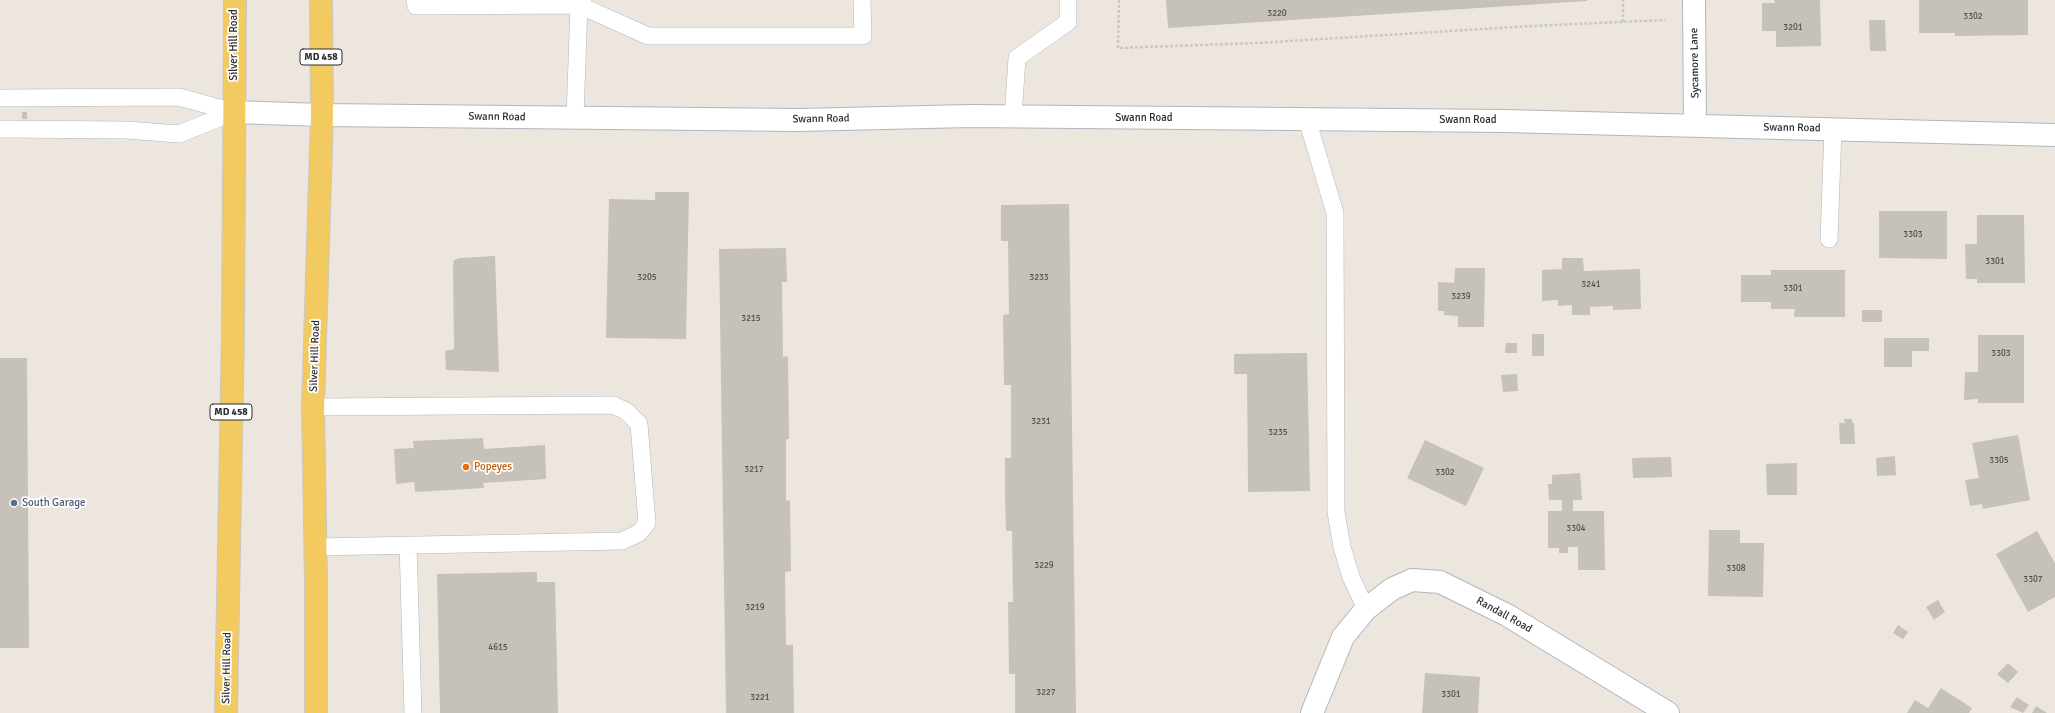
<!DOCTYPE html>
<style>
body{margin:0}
canvas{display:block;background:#ede6de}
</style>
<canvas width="2055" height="713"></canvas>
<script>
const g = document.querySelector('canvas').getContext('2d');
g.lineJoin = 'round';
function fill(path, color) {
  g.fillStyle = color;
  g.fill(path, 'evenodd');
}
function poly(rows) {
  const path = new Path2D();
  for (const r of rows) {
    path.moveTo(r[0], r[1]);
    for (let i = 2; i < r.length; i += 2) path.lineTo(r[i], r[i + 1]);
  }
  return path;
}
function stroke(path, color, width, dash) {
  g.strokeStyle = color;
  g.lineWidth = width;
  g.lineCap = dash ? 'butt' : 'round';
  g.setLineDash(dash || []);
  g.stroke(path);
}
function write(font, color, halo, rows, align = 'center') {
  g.font = font + ' Signika,sans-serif';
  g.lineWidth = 3.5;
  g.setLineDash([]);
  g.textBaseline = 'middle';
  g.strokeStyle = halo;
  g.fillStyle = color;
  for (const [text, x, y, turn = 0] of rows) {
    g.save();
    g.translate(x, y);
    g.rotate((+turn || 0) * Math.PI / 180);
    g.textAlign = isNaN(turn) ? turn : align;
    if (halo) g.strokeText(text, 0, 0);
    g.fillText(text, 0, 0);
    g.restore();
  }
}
fill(poly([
 [1166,0,1587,0,1587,1,1168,28],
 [1774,0,1820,0,1821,46,1776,47,1776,31,1762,31,1762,3,1775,3],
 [1919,0,2028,0,2028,35,1955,36,1955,33,1919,33],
 [1869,20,1885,20,1886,51,1870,51],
 [22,112,27,112,27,119,22,119],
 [655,192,689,192,686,339,606,338,609,199,655,200],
 [1069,204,1076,713,1015,713,1015,674,1009,674,1008,602,1013,602,1012,531,1006,531,1005,494,1005,458,1011,458,1011,385,1004,385,1003,315,1009,314,1008,241,1001,241,1001,205],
 [1879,211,1947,211,1947,259,1879,258],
 [1977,215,2024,215,2025,283,1977,283,1977,279,1966,279,1965,244,1977,244],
 [786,248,787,282,782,282,783,357,788,356,789,439,786,439,786,500,790,501,791,571,785,572,786,645,793,645,794,713,726,713,719,249],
 [495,256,499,372,446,370,445,351,454,349,453,266,454,260,460,258],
 [1562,258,1583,258,1584,271,1640,269,1641,309,1613,310,1613,306,1590,307,1590,315,1572,315,1572,305,1558,306,1558,300,1542,301,1542,270,1562,269],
 [1455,268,1485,268,1484,327,1458,327,1458,316,1444,315,1444,311,1438,311,1438,282,1454,283],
 [1771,270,1845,270,1845,317,1794,317,1795,309,1771,309,1771,302,1741,302,1741,275,1771,275],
 [1862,310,1882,310,1882,322,1862,322],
 [1532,334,1544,334,1544,356,1532,356],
 [1978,335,2024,335,2024,403,1978,403,1978,399,1964,400,1965,372,1978,372],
 [1884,338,1929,338,1929,351,1912,351,1912,367,1884,367],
 [1506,343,1517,343,1517,353,1505,353],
 [1307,353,1310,491,1248,492,1247,374,1234,374,1234,354],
 [0,358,27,358,29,648,0,648],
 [1517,374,1518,391,1503,392,1501,375],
 [1844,419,1852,419,1852,423,1854,423,1855,444,1840,444,1839,423,1845,423],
 [2018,435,2030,500,1983,509,1982,504,1970,506,1965,480,1979,478,1972,443],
 [483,438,484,449,545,445,546,479,483,483,484,488,415,492,414,482,396,484,394,449,414,448,413,441],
 [1425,440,1484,468,1466,506,1407,478],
 [1895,456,1896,475,1877,476,1876,458],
 [1671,457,1672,477,1633,478,1632,458],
 [1797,463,1797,495,1767,495,1766,464],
 [1580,473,1582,500,1573,500,1573,511,1604,511,1605,570,1578,570,1578,547,1568,547,1568,553,1559,553,1559,548,1548,548,1548,511,1562,511,1562,500,1549,500,1548,484,1552,484,1552,475],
 [1709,530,1740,530,1740,543,1764,543,1763,597,1708,596],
 [2037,531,2055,563,2055,597,2028,612,1996,554],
 [537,572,537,582,555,582,558,713,440,713,437,574],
 [1938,600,1945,612,1934,620,1926,607],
 [1898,625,1908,632,1903,639,1893,633],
 [2008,663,2018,672,2008,683,1997,674],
 [1425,673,1480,677,1478,713,1422,713],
 [1941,688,1972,708,1969,713,1907,713,1915,700,1928,708],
 [2017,697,2029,705,2023,713,2010,707],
 [2036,706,2047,713,2032,713]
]), '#c6c1b9');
const lane = poly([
 [415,0,416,6,579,5,648,36,863,36,862,0],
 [0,98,179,97,234,112],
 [1013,117,1017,58,1068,22,1068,0],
 [575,118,579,5,583,0],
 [1307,119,1335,213,1336,512,1342,547,1351,577,1366,609],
 [0,129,126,130,179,134,234,112],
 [1829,239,1833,129],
 [313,407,613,405,626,411,639,424,647,523,639,533,622,541,316,547],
 [408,545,413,713]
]);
const street = poly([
 [1694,0,1695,126],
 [234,112,322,115,798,120,970,116,1505,121,2055,135],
 [1312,713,1343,637,1366,609,1392,589,1412,580,1440,582,1507,615,1668,713]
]);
const primary = poly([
 [226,713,233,330,235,0],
 [316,713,316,582,313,407,322,115,321,0]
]);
stroke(lane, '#b2b5bf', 18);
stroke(street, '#b2b5bf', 24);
stroke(primary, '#c8c8c8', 24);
stroke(poly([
 [1119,0,1118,48,1258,43,1530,26,1665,20],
 [1623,22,1623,0]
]), '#c8c8c8', 2.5, [3, 2]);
stroke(lane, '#fff', 17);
stroke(street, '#fff', 22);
stroke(primary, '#f2ca5f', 22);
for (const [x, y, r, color] of [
 [466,467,4,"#e8710a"],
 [14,503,4,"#5c6f8a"]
]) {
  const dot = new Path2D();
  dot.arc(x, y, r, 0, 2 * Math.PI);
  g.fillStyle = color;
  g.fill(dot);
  stroke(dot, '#fff', 1.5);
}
write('9px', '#52514f', null, [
 ["3220",1277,14],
 ["3302",1973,17],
 ["3201",1793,28],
 ["3303",1913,235],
 ["3301",1995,262],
 ["3205",647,278],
 ["3233",1039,278],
 ["3241",1591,285],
 ["3301",1793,289],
 ["3239",1461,297],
 ["3215",751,319],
 ["3303",2001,354],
 ["3231",1041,422],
 ["3235",1278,433],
 ["3305",1999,461],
 ["3217",754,470],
 ["3302",1445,473],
 ["3304",1576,529],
 ["3229",1044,566],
 ["3308",1736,569],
 ["3307",2033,580],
 ["3219",755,608],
 ["4615",498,648],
 ["3227",1046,693],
 ["3301",1451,695],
 ["3221",760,698]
]);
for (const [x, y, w] of [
 [321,57,42],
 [231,412,42]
]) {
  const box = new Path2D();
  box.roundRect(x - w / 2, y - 8, w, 16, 3);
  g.fillStyle = '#fff';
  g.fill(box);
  stroke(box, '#2c2c2c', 1);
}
write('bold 10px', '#2c2c2c', null, [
 ["MD 458",321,57],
 ["MD 458",231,412]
]);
write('11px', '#2c2c2c', '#fff', [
 ["Silver Hill Road",234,45,-90],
 ["Sycamore Lane",1695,63,-91],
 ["Swann Road",497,117,1],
 ["Swann Road",1144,118],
 ["Swann Road",821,119,-1],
 ["Swann Road",1468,120],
 ["Swann Road",1792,128,1],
 ["Silver Hill Road",315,356,-88],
 ["Randall Road",1504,615,29],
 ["Silver Hill Road",227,668,-89]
]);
write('11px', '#c56008', '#fff', [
 ["Popeyes",474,467]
], 'left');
write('11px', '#4e5e75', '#fff', [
 ["South Garage",22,503]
], 'left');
</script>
